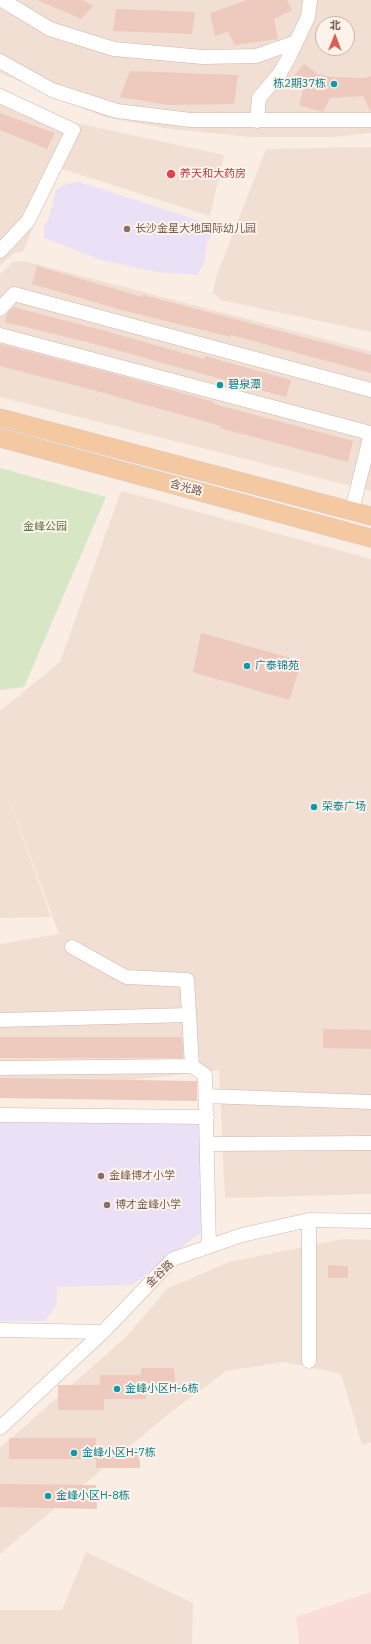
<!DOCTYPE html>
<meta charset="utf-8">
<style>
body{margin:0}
#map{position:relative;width:371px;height:1644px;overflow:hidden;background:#faeee4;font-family:"IBM Plex Sans","Noto Sans SC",sans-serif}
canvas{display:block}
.north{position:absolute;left:315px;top:16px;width:40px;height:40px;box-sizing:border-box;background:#fdf3ea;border:1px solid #c5b3ab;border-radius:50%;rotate:1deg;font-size:11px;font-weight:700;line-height:16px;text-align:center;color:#70534c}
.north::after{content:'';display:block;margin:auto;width:14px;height:18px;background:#db5c52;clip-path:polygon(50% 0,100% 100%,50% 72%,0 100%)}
</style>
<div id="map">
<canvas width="371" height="1644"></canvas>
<div class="north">北</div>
</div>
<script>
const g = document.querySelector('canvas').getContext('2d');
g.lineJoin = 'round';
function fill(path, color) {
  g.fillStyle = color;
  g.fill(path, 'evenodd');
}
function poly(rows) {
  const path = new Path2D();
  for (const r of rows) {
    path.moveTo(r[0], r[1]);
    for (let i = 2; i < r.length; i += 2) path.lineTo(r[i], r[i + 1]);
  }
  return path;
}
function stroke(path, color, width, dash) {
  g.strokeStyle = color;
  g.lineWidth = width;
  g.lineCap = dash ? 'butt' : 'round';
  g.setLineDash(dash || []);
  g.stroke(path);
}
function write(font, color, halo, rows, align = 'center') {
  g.font = font + ' "IBM Plex Sans","Noto Sans SC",sans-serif';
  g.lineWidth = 4;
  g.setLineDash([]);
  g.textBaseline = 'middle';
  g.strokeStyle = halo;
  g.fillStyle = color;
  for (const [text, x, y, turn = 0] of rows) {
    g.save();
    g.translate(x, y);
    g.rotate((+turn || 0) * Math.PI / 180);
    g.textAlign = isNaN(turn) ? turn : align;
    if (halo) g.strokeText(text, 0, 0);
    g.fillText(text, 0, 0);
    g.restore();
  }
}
fill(poly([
 [0,0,371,0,371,133,333,137,250,137,163,128,104,117,0,73],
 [323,24,347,24,347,48,323,48],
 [0,89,71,122,224,155,210,216,59,168,23,251,14,253,0,266],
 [371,147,371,332,221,300,213,293,216,277,266,149],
 [24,261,371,351,371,491,0,397,0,274,13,262],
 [121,491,371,559,371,1194,225,1198,219,1070,0,1095,0,944,59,934,2,780,51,917,0,918,0,711,60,662],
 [343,1239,371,1240,371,1442,362,1445,341,1374,284,1362,226,1371,171,1412,0,1554,0,1448,126,1337,168,1288,229,1262],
 [86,1552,193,1603,192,1644,0,1644,0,1610,62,1610]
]), '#f1dfd3');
fill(poly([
 [371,1592,371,1644,299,1644,296,1617]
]), '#faddd9');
fill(poly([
 [79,182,198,220,214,232,207,243,204,264,197,275,156,272,101,260,44,238,44,226,49,218,56,190,66,184],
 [0,1120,201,1122,203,1231,132,1285,57,1287,56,1306,45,1321,0,1321]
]), '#ebe1f6');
fill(poly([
 [0,468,106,497,24,687,0,690]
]), '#d7e6c4');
fill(poly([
 [37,0,83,0,93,6,81,19],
 [247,0,287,0,292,10,274,19,278,39,235,45,228,32,215,36,210,13],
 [116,9,195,12,192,34,113,31],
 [304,64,318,74,331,77,365,78,371,76,371,112,363,96,330,98,323,112,299,105,304,88,291,80],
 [130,71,238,75,234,104,168,105,120,97],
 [0,113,55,133,47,149,0,130],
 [37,266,142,297,143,295,371,355,371,373,231,335,231,337,125,311,32,284],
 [13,307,102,330,204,359,205,356,291,380,286,397,91,343,5,322,7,314],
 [0,344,118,375,214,402,214,404,353,441,348,462,220,428,221,426,93,390,0,366],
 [201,633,302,661,289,700,193,672],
 [323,1029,371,1030,371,1049,323,1048],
 [0,1037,182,1037,183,1058,0,1058],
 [0,1078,197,1081,197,1101,0,1098],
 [328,1265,348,1266,348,1278,328,1278],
 [141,1368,174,1368,176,1392,146,1392,146,1399,104,1399,104,1410,58,1410,58,1385,100,1385,100,1375,141,1375],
 [9,1438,96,1438,96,1448,139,1448,140,1468,96,1468,96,1459,9,1459],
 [0,1484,96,1485,97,1509,0,1507]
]), '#edc9be');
const minor = poly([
 [2,0,50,29,114,49,203,57,256,56,296,42],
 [0,61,52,90,117,111,191,120,371,120],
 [0,96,73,130,28,221,0,251],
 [257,121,259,98,280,73,289,57,308,17,310,0],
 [0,309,14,294,371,390],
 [0,335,370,433],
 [352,510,371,434],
 [72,947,126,977,187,980,192,1066],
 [0,1020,189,1015],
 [0,1068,192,1066,205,1075,209,1247],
 [206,1096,371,1102],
 [0,1115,207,1117],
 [207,1144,371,1143],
 [309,1220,309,1361],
 [0,1330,103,1332],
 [0,1428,103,1332,173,1259,242,1235,309,1220,371,1221]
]);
const major = poly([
 [0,418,371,516],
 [0,438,371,538]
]);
stroke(minor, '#cdb7ae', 15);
stroke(major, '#d4cbc9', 19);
stroke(minor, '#fff', 14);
stroke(major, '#f4c8a1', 18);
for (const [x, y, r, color] of [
 [334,84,4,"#0f9aa8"],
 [171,174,5,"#e0444e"],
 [127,229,4,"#8d6e63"],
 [220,385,4,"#0f9aa8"],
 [247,666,4,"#0f9aa8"],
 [314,807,4,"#0f9aa8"],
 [101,1176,4,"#8d6e63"],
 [107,1205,4,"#8d6e63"],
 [117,1389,4,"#0f9aa8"],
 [74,1453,4,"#0f9aa8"],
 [48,1496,4,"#0f9aa8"]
]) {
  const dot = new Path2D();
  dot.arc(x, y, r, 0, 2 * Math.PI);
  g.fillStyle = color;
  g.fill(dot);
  stroke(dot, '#fdf3ea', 1.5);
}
write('11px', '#0d838f', '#fdf3ea', [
 ["栋2期37栋",326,84,"right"],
 ["碧泉潭",228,385],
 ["广泰锦苑",255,666],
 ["荣泰广场",322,807],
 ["金峰小区H-6栋",125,1389],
 ["金峰小区H-7栋",82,1453],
 ["金峰小区H-8栋",56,1496]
], 'left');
write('11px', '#be3a42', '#fdf3ea', [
 ["养天和大药房",180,174]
], 'left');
write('11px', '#785e54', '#fdf3ea', [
 ["长沙金星大地国际幼儿园",135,229],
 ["金峰博才小学",109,1176],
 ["博才金峰小学",115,1205]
], 'left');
write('11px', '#70534c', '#fdf3ea', [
 ["含光路",186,488,15],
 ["金谷路",160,1274,-44]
]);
write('11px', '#5b7645', '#fdf3ea', [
 ["金峰公园",45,527]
]);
</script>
